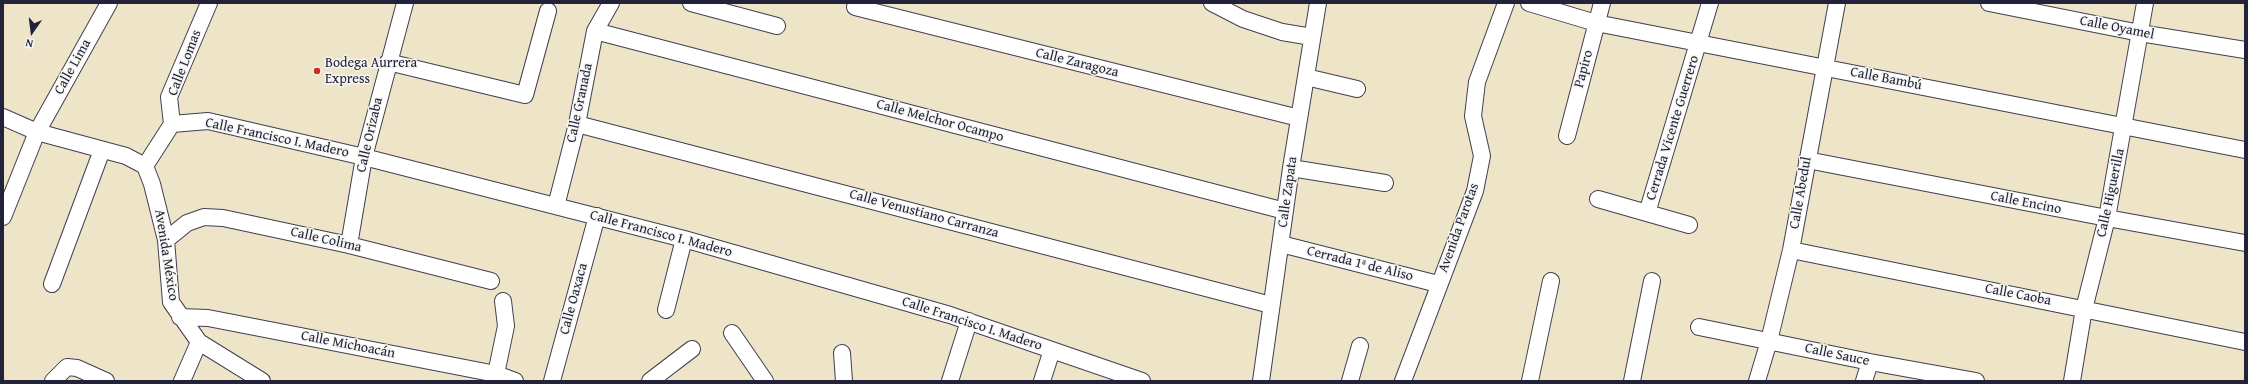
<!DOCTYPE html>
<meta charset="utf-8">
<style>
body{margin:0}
#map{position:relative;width:2248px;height:384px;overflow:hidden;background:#eee4c8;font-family:"Gentium Book Plus",serif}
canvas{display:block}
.frame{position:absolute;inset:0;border:4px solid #22223b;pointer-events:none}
.north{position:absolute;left:12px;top:12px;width:40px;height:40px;-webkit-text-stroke:3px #f6f6f2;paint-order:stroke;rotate:194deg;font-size:11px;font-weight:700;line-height:16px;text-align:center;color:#22223b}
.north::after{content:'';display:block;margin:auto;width:14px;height:18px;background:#22223b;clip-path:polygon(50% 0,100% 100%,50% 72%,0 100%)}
</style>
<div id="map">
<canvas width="2248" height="384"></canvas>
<div class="frame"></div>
<div class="north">N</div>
</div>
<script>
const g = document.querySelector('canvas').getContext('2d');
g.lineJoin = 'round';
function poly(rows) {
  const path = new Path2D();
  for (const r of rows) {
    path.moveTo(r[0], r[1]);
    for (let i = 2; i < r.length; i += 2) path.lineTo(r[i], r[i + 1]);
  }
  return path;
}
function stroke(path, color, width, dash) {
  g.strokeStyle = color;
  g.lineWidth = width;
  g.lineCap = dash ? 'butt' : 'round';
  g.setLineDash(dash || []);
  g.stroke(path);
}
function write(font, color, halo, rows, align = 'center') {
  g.font = font + ' "Gentium Book Plus",serif';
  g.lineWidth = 3;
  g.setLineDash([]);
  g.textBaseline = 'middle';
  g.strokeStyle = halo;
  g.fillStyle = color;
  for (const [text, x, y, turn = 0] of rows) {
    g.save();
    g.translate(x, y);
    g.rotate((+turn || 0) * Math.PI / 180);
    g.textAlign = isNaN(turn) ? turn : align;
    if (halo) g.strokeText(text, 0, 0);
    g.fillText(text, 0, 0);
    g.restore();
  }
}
const minor = poly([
 [691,3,777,26],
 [1212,3,1243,19,1282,32,1312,37],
 [1529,3,1596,23,2245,150],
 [1989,3,2140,33,2245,50],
 [855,7,1299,118],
 [595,31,1285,211],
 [388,62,525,95,548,11],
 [1306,77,1357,89],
 [3,117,37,132,126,156,145,166,152,184,166,240,171,302,199,342,262,381],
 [172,124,208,121,364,157,684,239,950,315,1142,381],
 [577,124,1271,305],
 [1567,136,1602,3],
 [1807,160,2107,218,2245,243],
 [145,166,172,124,169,97,209,3],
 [1291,168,1385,183],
 [1598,199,1689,225],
 [556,206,577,124,595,31,611,3],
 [1647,213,1710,3],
 [3,217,37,132,109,3],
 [166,240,187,223,204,217,223,218,349,245,491,281],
 [1281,244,1438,284],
 [349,245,364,157,405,3],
 [1791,250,2245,342],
 [52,284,102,150],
 [666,310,684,239],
 [180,317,208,318,496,374,515,381],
 [1699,327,1870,362,1976,381],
 [732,333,765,381],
 [842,353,844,381],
 [496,374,506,326,503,301],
 [53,381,67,367,77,368,106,381],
 [182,381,199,342],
 [552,381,597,216],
 [650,381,692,349],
 [950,381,969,321],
 [1042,381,1052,350],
 [1261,381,1291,168,1318,3],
 [1350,381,1360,346],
 [1403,381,1475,191,1482,156,1473,116,1477,82,1506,3],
 [1530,381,1551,281],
 [1632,381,1652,281],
 [1757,381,1769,341,1791,250,1837,3],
 [1864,381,1870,362],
 [2072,381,2084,309,2107,218,2145,3]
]);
stroke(minor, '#413f50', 18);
stroke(minor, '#fff', 16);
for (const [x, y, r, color] of [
 [317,71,4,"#c8321e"]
]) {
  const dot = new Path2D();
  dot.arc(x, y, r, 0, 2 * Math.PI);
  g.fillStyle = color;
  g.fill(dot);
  stroke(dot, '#f6f6f2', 1.5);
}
write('14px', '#22223b', '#f6f6f2', [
 ["Calle Oyamel",2117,28,11],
 ["Calle Lomas",185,63,-69],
 ["Calle Zaragoza",1077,63,14],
 ["Calle Lima",73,67,-61],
 ["Papiro",1584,69,-75],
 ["Calle Bambú",1886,79,11],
 ["Calle Granada",580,103,-78],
 ["Calle Melchor Ocampo",940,121,15],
 ["Cerrada Vicente Guerrero",1673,128,-73],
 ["Calle Orizaba",370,135,-77],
 ["Calle Francisco I. Madero",277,138,12],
 ["Calle Zapata",1288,192,-82],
 ["Calle Abedul",1801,193,-80],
 ["Calle Higuerilla",2111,193,-78],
 ["Calle Encino",2026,203,11],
 ["Calle Venustiano Carranza",924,214,15],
 ["Avenida Parotas",1459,228,-70],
 ["Calle Francisco I. Madero",661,234,15],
 ["Calle Colima",326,240,13],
 ["Avenida México",166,255,81],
 ["Cerrada 1ª de Aliso",1360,264,14],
 ["Calle Caoba",2018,295,11],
 ["Calle Oaxaca",574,299,-75],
 ["Calle Francisco I. Madero",972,324,18],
 ["Calle Michoacán",348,345,11],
 ["Calle Sauce",1837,355,12]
]);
write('14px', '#22223b', '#f6f6f2', [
 ["Bodega Aurrera",325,63],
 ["Express",325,79]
], 'left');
</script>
